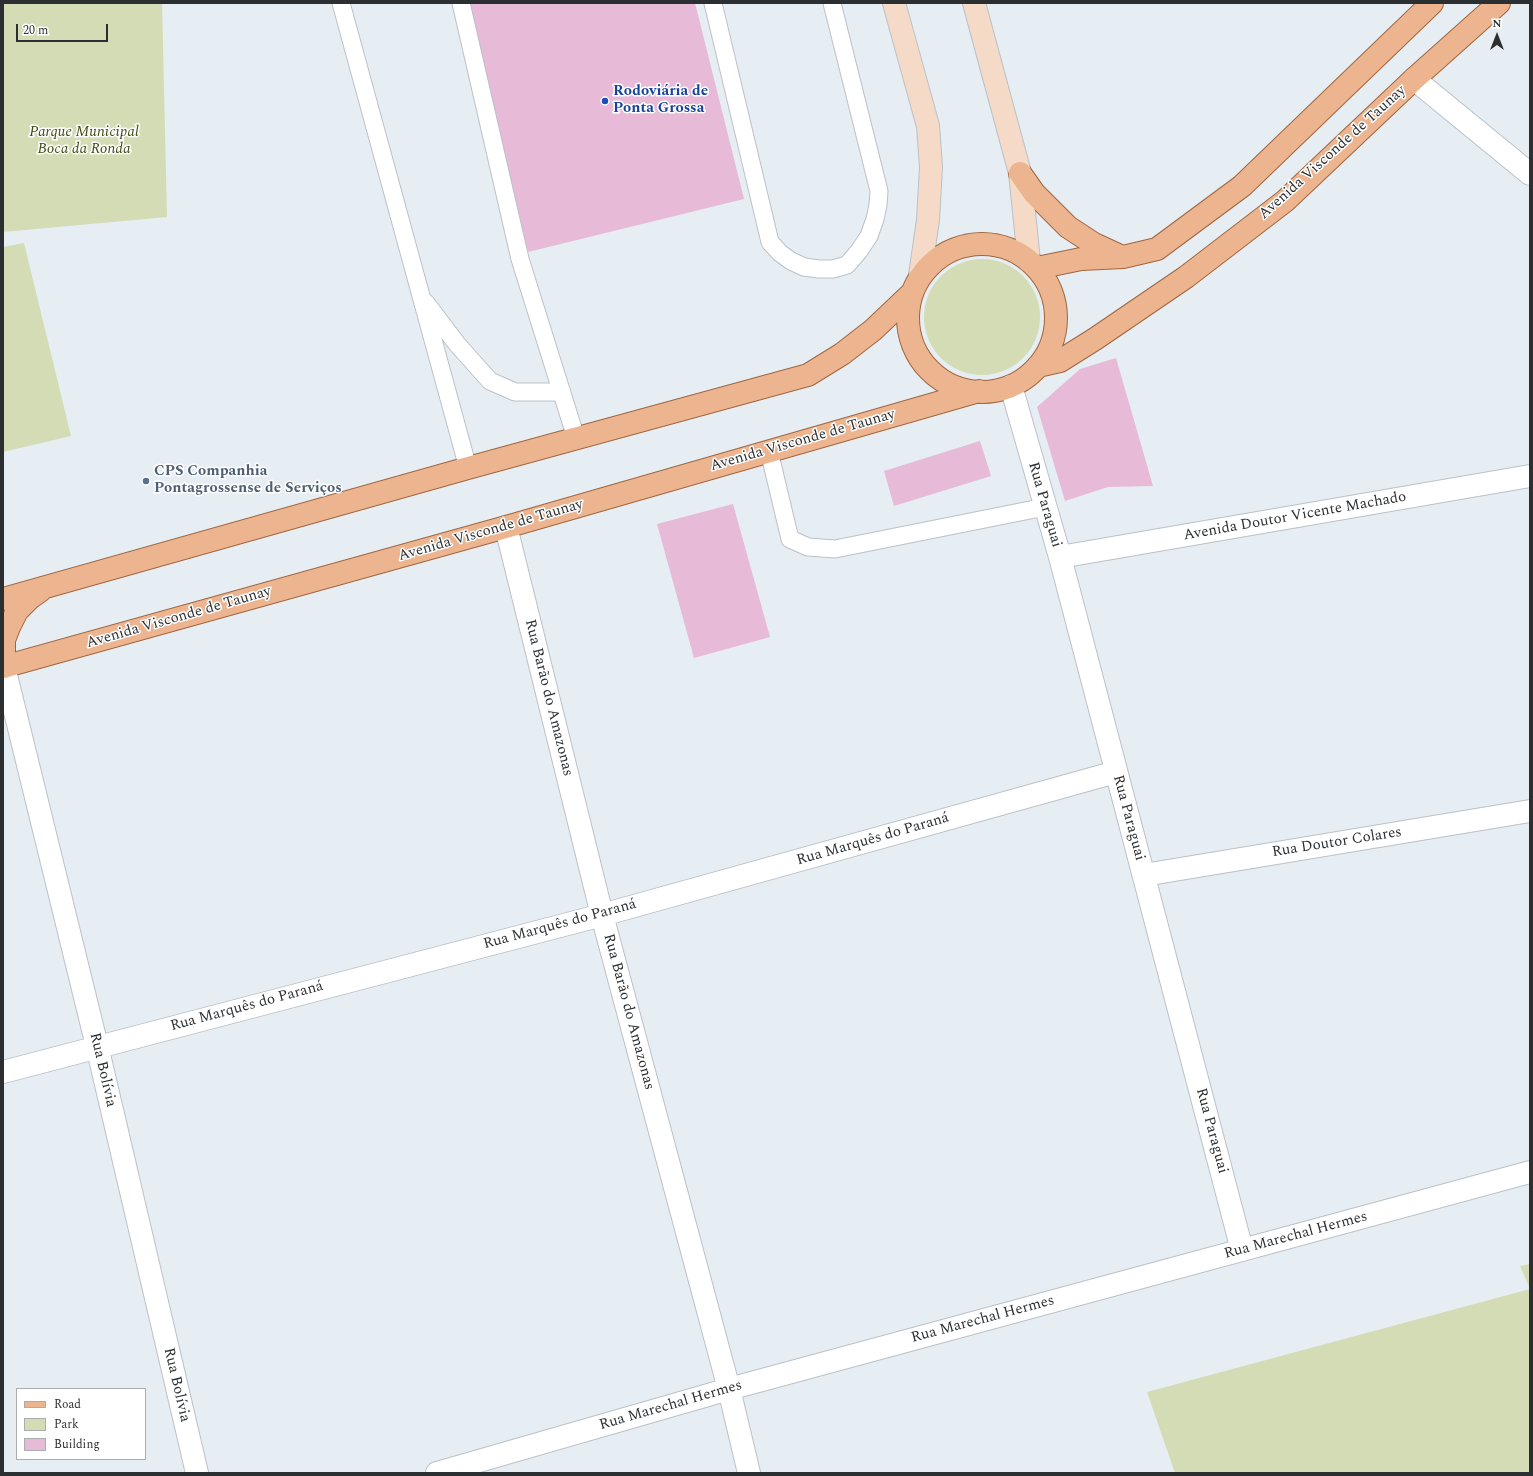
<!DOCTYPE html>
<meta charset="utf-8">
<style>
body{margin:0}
#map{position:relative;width:1533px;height:1476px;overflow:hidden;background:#e6edf3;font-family:Spectral,serif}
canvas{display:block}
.frame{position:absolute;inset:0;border:4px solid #2c2f31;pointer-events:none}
.legend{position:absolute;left:16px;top:1388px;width:130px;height:72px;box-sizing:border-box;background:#fff;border:1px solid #abacad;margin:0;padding:5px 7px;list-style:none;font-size:12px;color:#2c2f31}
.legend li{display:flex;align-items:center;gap:8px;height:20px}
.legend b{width:20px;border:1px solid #abacad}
.north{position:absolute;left:1477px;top:16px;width:40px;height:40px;-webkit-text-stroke:3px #fff;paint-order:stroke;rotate:0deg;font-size:11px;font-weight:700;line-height:16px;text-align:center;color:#2c2f31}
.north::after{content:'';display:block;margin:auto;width:14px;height:18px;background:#2c2f31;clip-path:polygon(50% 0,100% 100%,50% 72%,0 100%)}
.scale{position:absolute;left:16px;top:24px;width:92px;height:18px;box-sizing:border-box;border:2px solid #2c2f31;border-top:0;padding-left:5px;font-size:12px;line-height:14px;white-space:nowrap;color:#2c2f31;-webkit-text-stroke:3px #fff;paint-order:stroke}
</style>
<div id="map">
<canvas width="1533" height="1476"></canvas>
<div class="frame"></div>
<ul class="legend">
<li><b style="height:5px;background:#ecb590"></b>Road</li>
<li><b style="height:11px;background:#d4dcb5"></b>Park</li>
<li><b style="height:11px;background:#e7bad8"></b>Building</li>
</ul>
<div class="north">N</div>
<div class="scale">20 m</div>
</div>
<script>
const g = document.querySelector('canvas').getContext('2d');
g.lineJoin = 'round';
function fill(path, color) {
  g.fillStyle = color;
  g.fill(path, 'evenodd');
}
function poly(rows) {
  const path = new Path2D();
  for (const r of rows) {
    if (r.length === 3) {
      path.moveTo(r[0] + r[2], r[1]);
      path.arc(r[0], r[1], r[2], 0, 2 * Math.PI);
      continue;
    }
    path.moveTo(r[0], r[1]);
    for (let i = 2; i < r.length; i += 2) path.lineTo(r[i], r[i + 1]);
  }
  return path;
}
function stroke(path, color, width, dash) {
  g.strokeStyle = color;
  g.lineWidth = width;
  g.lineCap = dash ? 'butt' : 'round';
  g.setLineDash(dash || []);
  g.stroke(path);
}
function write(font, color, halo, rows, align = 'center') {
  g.font = font + ' Spectral,serif';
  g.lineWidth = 3;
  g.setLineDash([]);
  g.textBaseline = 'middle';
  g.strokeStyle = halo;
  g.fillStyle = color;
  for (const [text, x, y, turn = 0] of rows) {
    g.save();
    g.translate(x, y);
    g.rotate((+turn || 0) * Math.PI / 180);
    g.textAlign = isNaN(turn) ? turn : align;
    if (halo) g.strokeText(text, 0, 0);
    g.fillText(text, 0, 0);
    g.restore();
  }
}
fill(poly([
 [3,3,162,3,167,217,3,232],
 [24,243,71,436,3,452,3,247],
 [982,317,58],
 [1530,1264,1530,1473,1175,1473,1147,1392,1530,1289,1520,1266]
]), '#d4dcb5');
fill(poly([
 [466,3,695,3,744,199,528,252],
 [1116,358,1153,486,1108,487,1065,501,1037,407,1080,369],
 [980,441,991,476,894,506,884,471],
 [733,504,770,637,694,658,657,524]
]), '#e7bad8');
const service = poly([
 [341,3,468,468],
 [461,3,520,259,576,438],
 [713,3,770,242,780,253,791,261,804,267,819,269,833,269,847,265,859,251,869,236,875,219,878,205,879,191,832,3],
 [426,303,457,344,490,381,515,392,562,392],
 [769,451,790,539,808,547,835,549,1045,507]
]);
const minor = poly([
 [1414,79,1530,174],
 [1011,386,1060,557,1242,1250],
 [506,527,602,915,729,1389,749,1473],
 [1060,557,1530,476],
 [4,667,97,1046,197,1473],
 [1144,875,1530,811],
 [3,1072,602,915,1116,772],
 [437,1473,729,1389,1530,1172]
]);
const secondary = poly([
 [894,3,928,126,931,167,928,220,920,275],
 [974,3,1020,173,1029,261]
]);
const primary = poly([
 [1020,173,1034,193,1068,227,1094,244,1120,256],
 [982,318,74],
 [1037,268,1081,259,1123,257,1157,249,1242,186,1432,3],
 [1038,366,1060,361,1095,339,1186,277,1285,201,1414,79,1499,3],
 [3,599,468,468,808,375,842,354,873,330,912,293],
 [3,667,506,527,979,391],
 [4,667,4,640,9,627,17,611,30,598,40,591]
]);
stroke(service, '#bbc1c8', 19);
stroke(minor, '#bbc1c8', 24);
stroke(secondary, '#bbc1c8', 24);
stroke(primary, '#a0663f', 24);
stroke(service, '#fff', 17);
stroke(minor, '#fff', 22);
stroke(secondary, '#f5dac8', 22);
stroke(primary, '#ecb590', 22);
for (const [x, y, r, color] of [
 [605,101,4,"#1a4fb4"],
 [146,481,4,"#5c6f8a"]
]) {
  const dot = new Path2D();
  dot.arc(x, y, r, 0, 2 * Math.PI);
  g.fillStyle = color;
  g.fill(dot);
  stroke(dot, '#fff', 1.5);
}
write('bold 15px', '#164399', '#fff', [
 ["Rodoviária de",613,92],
 ["Ponta Grossa",613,109]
], 'left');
write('italic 15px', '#424a13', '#fff', [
 ["Parque Municipal",84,133],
 ["Boca da Ronda",84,150]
]);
write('15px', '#2c2f31', '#fff', [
 ["Avenida Visconde de Taunay",1333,153,-42],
 ["Avenida Visconde de Taunay",803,441,-16],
 ["Rua Paraguai",1044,505,74],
 ["Avenida Doutor Vicente Machado",1295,517,-10],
 ["Avenida Visconde de Taunay",491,531,-16],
 ["Avenida Visconde de Taunay",179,618,-16],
 ["Rua Barão do Amazonas",548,698,76],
 ["Rua Paraguai",1128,818,75],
 ["Rua Marquês do Paraná",873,840,-16],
 ["Rua Doutor Colares",1337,843,-9],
 ["Rua Marquês do Paraná",560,925,-15],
 ["Rua Marquês do Paraná",247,1007,-15],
 ["Rua Barão do Amazonas",628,1012,75],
 ["Rua Bolívia",102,1070,77],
 ["Rua Paraguai",1211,1131,75],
 ["Rua Marechal Hermes",1296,1236,-15],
 ["Rua Marechal Hermes",983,1320,-15],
 ["Rua Bolívia",176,1385,77],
 ["Rua Marechal Hermes",671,1406,-16]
]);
write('bold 15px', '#4e5e75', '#fff', [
 ["CPS Companhia",154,472],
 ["Pontagrossense de Serviços",154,489]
], 'left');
</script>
